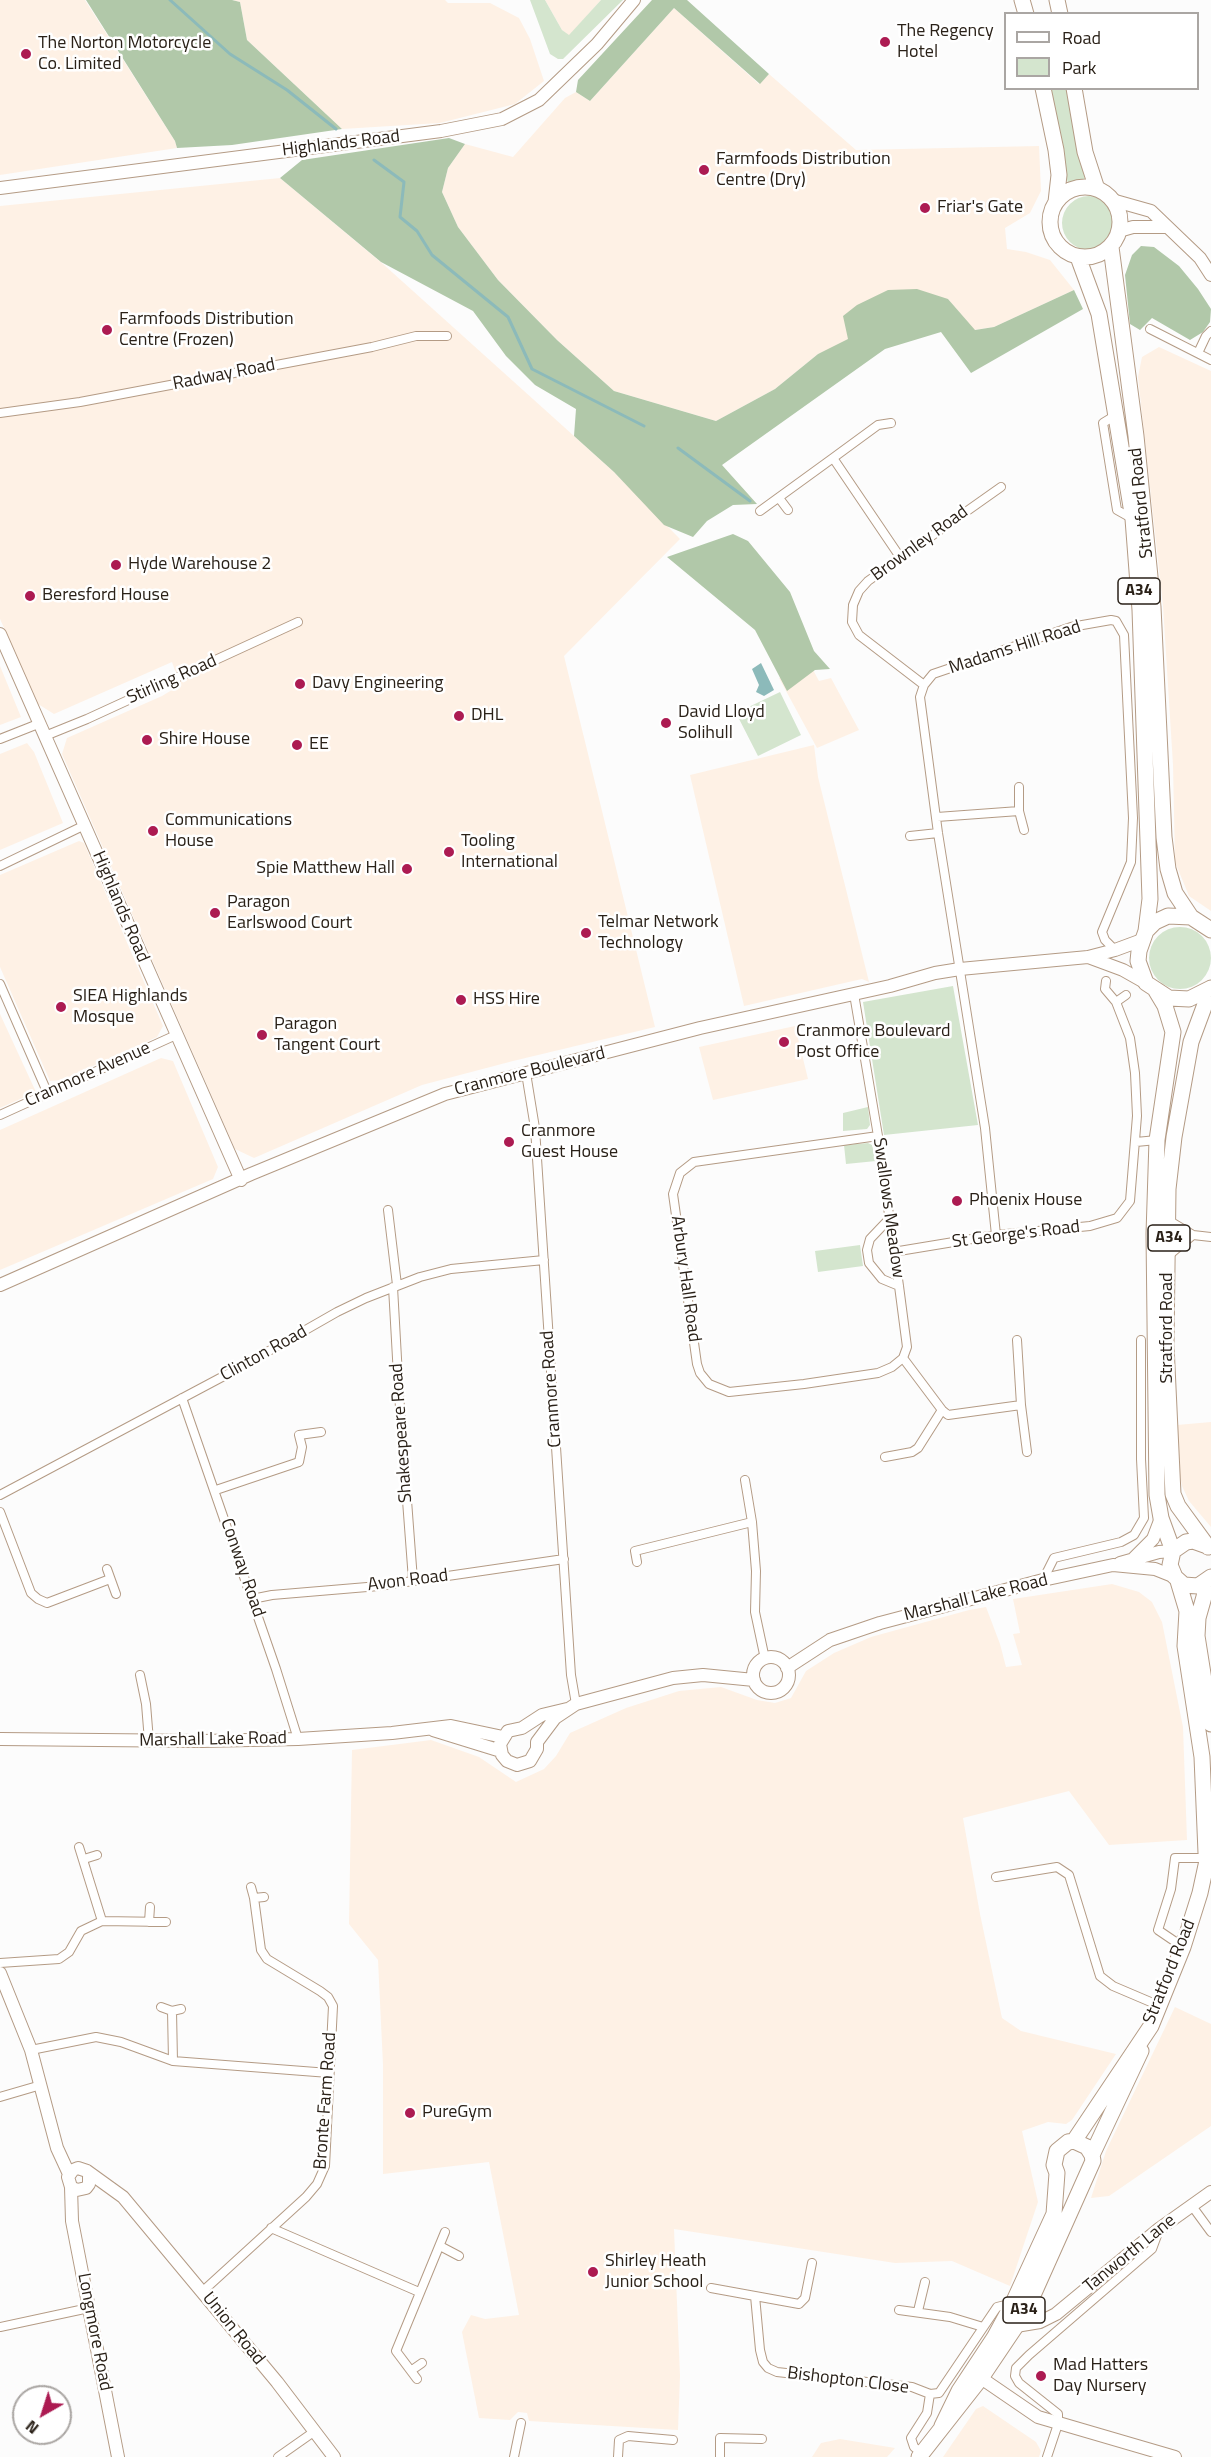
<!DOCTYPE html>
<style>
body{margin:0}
#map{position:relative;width:1211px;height:2457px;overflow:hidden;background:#fcfcfc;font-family:"Titillium Web",sans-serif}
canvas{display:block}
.legend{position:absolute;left:1004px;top:12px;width:195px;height:78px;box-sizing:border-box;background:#fff;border:2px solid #aaa6a3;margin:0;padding:8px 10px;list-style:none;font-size:18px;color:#2a2118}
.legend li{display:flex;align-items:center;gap:12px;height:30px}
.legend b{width:30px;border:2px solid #aaa6a3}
.north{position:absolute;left:12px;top:2385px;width:60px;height:60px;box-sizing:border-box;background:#fff;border:2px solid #aaa6a3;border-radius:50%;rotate:219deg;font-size:16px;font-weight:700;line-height:24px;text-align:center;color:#2a2118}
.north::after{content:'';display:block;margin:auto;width:21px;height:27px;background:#ac1b52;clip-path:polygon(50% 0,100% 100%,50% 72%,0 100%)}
</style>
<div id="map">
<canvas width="1211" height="2457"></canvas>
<ul class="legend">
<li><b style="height:8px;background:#fff"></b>Road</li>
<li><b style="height:16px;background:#d4e5ce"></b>Park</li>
</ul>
<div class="north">N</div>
</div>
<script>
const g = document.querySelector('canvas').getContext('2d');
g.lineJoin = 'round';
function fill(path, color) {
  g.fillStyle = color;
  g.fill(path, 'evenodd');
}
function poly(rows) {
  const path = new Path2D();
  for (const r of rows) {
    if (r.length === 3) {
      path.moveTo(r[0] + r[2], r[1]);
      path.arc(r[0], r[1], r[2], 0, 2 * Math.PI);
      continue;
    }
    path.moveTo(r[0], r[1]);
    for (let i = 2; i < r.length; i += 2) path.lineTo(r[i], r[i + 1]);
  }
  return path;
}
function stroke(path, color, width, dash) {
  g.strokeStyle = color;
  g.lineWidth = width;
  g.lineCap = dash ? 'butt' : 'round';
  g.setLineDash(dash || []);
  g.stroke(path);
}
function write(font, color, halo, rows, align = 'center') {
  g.font = font + ' "Titillium Web",sans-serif';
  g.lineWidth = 5;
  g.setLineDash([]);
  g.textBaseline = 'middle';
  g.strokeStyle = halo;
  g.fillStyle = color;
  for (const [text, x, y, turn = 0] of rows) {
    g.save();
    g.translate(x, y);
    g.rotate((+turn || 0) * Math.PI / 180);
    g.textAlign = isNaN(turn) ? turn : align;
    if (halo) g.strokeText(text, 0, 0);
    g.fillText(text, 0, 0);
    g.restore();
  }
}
fill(poly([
 [0,0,85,0,175,141,177,148,0,175],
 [232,0,445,0,448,3,490,3,519,18,530,39,544,81,515,104,440,123,342,129,247,40,240,2],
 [545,0,601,0,569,36,562,30],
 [674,8,759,84,769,74,856,150,1039,146,1041,191,1030,213,1005,228,1007,249,1026,252,1050,260,1074,290,994,327,974,330,948,299,818,354,775,389,716,421,614,391,557,340,498,280,458,227,442,192,448,168,465,144,513,157,565,98,576,92,590,101],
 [280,178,383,264,614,472,680,539,564,656,655,1027,513,1061,422,1085,254,1158,235,1149,62,754,67,738,162,696,180,685,172,662,54,714,38,704,0,619,0,206],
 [1159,347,1211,371,1211,911,1189,896,1175,862,1173,765,1163,606,1138,377,1142,357],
 [0,666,21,717,0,725],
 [812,668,819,681,831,678,859,730,817,748,779,678],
 [27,743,34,752,63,823,0,850,0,754],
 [814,745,818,777,869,982,862,979,853,981,744,1006,690,775],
 [79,841,84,843,163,1026,157,1037,62,1080,50,1081,0,967,0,875],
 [0,1014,36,1092,0,1108],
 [795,1026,808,1079,713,1100,699,1047],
 [161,1058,173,1061,218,1167,213,1179,0,1270,0,1130],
 [1211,1422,1211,1527,1189,1501,1182,1486,1176,1453,1177,1425],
 [1112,1584,1139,1592,1152,1602,1162,1622,1183,1727,1187,1840,1109,1845,1069,1791,963,1818,980,1914,1002,2018,1021,2031,1116,2054,1072,2120,1066,2124,1048,2122,1022,2131,1038,2202,1010,2286,952,2261,895,2263,674,2229,680,2376,678,2430,529,2421,527,2413,518,2412,510,2420,479,2418,462,2332,471,2315,485,2319,519,2315,489,2162,383,2174,383,2065,378,1960,349,1924,352,1750,431,1740,479,1757,516,1782,544,1769,556,1756,570,1733,626,1708,679,1691,721,1687,757,1700,775,1703,791,1698,806,1671,834,1653,871,1637,969,1610,986,1607,1000,1644,1006,1667,1022,1665,1013,1634,1020,1633,1013,1599],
 [1175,2007,1211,2024,1211,2126,1109,2196,1091,2198,1106,2151],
 [983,2406,1036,2442,1041,2451,1039,2457,943,2457,976,2409],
 [840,2439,895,2448,887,2457,812,2457,821,2443]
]), '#fef1e5');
fill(poly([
 [530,0,545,0,562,30,569,35,601,0,623,0,563,59,558,59,550,54],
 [1049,89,1068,89,1078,152,1085,179,1068,184],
 [1089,223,27],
 [780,692,801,735,758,756,736,713],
 [1180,958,31],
 [953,986,978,1125,884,1135,863,1002],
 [868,1107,870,1125,867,1129,843,1131,843,1113],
 [868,1143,872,1145,876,1161,846,1164,844,1145],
 [860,1245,863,1266,818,1272,815,1251]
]), '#d4e5ce');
fill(poly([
 [86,0,232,0,240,2,247,40,342,129,232,145,177,148,175,141],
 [652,0,687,0,769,74,760,84,674,8,590,101,576,92,578,80],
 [449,138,465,144,448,168,442,192,458,227,498,280,557,340,614,391,716,421,775,389,818,354,848,339,843,316,857,305,888,290,917,289,948,299,975,330,994,327,1074,290,1083,309,971,373,941,332,885,349,722,465,757,504,733,505,707,521,693,537,664,525,614,472,574,436,576,409,535,385,506,356,473,311,381,262,280,178,302,160],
 [1141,246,1154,247,1179,266,1198,289,1211,309,1210,322,1203,332,1190,340,1152,318,1140,330,1130,324,1125,275,1132,255],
 [733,534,748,541,790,592,814,651,830,669,815,670,787,691,755,630,667,557]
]), '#b1c8a9');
fill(poly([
 [761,663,774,690,764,696,756,692,759,685,752,669]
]), '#8cbaba');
stroke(poly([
 [170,0,230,54,287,90,336,129],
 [374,160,404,182,400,217,417,231,432,255,508,317,532,369,644,426],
 [678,448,750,501]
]), '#8cbaba', 3);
const street = poly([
 [1150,329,1211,360],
 [1198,353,1206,336,1211,331],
 [0,413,80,402,372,347,416,336,447,336],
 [1116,415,1103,423,1117,510,1133,519],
 [833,458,878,425,891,423],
 [779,498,788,510],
 [760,511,833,458,900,557],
 [924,685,859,635,852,622,853,605,859,591,868,581,1001,487],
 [45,736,87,719,298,622],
 [0,739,38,724],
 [1019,787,1019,811],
 [937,817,1019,811,1024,830],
 [910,836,938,833],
 [0,866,85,825],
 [0,984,48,1094],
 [854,994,878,1136,899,1286,907,1347,903,1358,942,1410,948,1415,1021,1405,1027,1452],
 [1116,1002,1126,995],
 [526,1073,535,1128,571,1675,576,1704],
 [0,1115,176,1035],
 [878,1136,694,1162,680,1173,673,1194,697,1364,700,1373,709,1384,729,1392,804,1384,878,1373,892,1367,903,1358],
 [1136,1142,1157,1140],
 [388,1210,397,1285],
 [890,1218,870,1239,867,1250,869,1263,882,1279,899,1286],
 [1168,1220,1193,1235,1211,1237],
 [996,1235,985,1128,938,833,920,697,924,685,933,674,1071,627,1111,620,1116,621,1124,635,1133,818,1131,862,1102,932,1105,940,1115,950],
 [893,1252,996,1235,1090,1226,1117,1218,1130,1201,1137,1116,1135,1073,1130,1038,1116,1002,1105,989,1106,981],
 [1168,1256,1193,1235],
 [393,1287,399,1394,413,1580],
 [1017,1340,1021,1405],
 [182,1398,276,1669,298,1739],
 [885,1457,912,1452,918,1448,942,1410],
 [745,1480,752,1522,756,1571,755,1612,765,1659],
 [216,1490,299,1462,302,1447,299,1435,321,1432],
 [0,1495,239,1368,337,1312,366,1298,420,1277,451,1269,544,1260],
 [0,1512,31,1593,38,1599,47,1603,110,1579],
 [637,1562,635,1551,752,1522],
 [107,1569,116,1594],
 [1043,1580,1054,1558,1121,1542,1134,1535,1144,1518,1141,1459,1141,1340],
 [252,1599,272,1595,379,1586,564,1559],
 [140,1675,146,1704,149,1741],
 [79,1847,102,1921],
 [84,1859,97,1855],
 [996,1877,1057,1867,1069,1875,1100,1976,1113,1986,1160,2006],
 [251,1887,254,1898,264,1897],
 [149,1922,150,1907],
 [1183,1947,1158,1930,1171,1889,1175,1858,1207,1858],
 [0,1963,59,1959,69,1952,81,1931,102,1921,166,1922],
 [161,2007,172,2011,181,2009],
 [172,2011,173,2061],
 [31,2050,96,2037,121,2042,173,2061,329,2073],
 [0,2097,41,2085],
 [1192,2206,1211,2232],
 [271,2228,419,2292],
 [440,2246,459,2256],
 [711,2288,799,2304,805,2298,812,2263],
 [203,2291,306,2197,317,2184,325,2166,333,2006,328,1997,320,1991,267,1959,261,1950,254,1898],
 [755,2296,760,2350,763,2362,768,2368,777,2372,912,2387,930,2394],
 [899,2310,950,2317,983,2327],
 [918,2311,925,2282],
 [0,2327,89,2308],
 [412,2370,422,2363],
 [417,2379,396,2351,445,2232],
 [922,2453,914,2447,911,2438,927,2413,930,2394,939,2393,997,2307,1013,2303],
 [278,2457,315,2431],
 [514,2457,521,2423],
 [618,2457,619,2440,628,2436,673,2440],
 [720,2457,720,2438,762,2439],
 [1047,2457,1058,2424,1058,2414,1019,2383,1015,2376,1016,2368,1029,2355,1152,2249,1159,2230]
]);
const secondary = poly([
 [0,188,441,131,502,119,539,100,597,44,634,0],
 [1112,200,1151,211,1200,258,1211,275],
 [1119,231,1133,227,1167,227],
 [0,634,241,1180],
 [1088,957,1123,970,1146,983],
 [0,1285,251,1174,445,1094,700,1028,890,986,935,973,960,969,1088,957,1115,950,1142,940],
 [1134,1558,1153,1539,1161,1518],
 [1120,1563,1159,1552,1173,1551],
 [771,1675,18],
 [787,1668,830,1640,880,1623,1043,1580,1113,1565,1155,1569,1175,1577],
 [567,1709,542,1715,522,1728,508,1731,500,1744,502,1755,507,1761,517,1765,530,1761,537,1749,537,1742,555,1718,576,1704,673,1678,703,1675,754,1680],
 [433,1730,501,1751],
 [0,1739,201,1741,298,1739,392,1733,451,1726,503,1737],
 [0,1973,31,2050,57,2148,69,2174],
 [71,2187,77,2190,86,2188,89,2184,89,2175],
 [1016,2326,1040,2322,1056,2314,1159,2229,1211,2192],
 [981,2378,1038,2417,1175,2457],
 [118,2457,72,2221,71,2187,68,2177,73,2170,78,2168,87,2171,123,2197,277,2382,334,2457]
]);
const highway = poly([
 [1022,0,1026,14],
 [1057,0,1060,14],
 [1043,88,1056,150,1059,175,1056,202],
 [1074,88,1085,152,1097,189],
 [1085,222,35],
 [1111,247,1136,436,1153,607,1164,837,1168,869,1175,893,1191,917],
 [1078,257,1099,314,1133,519,1140,610,1150,899,1146,931],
 [1211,930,1191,917,1168,916,1155,922,1146,931,1139,951,1138,961,1146,983,1169,998,1189,999,1211,988],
 [1156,991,1165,1006,1173,1032,1157,1140,1154,1234,1157,1495,1161,1518,1173,1551],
 [1207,1546,1193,1541,1186,1542,1173,1551,1170,1565,1175,1577,1184,1585,1198,1586,1211,1577],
 [1208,1547,1178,1506,1173,1494,1166,1345,1168,1189,1174,1137,1191,1042,1211,988],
 [1209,1579,1198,1618,1197,1636,1211,1724],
 [1178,1581,1187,1611,1185,1646,1202,1757,1206,1853],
 [1092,2155,1141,2051],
 [942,2426,959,2391,994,2338,1013,2303,1054,2214,1057,2173,1054,2165,1057,2151,1068,2142,1074,2141,1151,2026,1183,1947,1200,1893,1211,1842],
 [919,2457,981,2378,1016,2326,1034,2293,1093,2161,1092,2155,1087,2147,1074,2141]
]);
stroke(street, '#b49b85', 10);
stroke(secondary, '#b49b85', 14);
stroke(highway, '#b49b85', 17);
stroke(street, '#fff', 8);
stroke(secondary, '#fff', 12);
stroke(highway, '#fff', 15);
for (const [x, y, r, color] of [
 [885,42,6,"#ac1b52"],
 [26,54,6,"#ac1b52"],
 [704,170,6,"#ac1b52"],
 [925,208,6,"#ac1b52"],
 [107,330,6,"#ac1b52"],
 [116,565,6,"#ac1b52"],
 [30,596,6,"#ac1b52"],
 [300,684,6,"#ac1b52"],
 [459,716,6,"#ac1b52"],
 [666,723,6,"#ac1b52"],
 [147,740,6,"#ac1b52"],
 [297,745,6,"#ac1b52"],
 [153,831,6,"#ac1b52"],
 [449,852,6,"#ac1b52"],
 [407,869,6,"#ac1b52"],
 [215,913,6,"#ac1b52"],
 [586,933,6,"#ac1b52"],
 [461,1000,6,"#ac1b52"],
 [61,1007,6,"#ac1b52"],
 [262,1035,6,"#ac1b52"],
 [784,1042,6,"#ac1b52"],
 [509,1142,6,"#ac1b52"],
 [957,1201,6,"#ac1b52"],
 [410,2113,6,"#ac1b52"],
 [593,2272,6,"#ac1b52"],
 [1041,2376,6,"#ac1b52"]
]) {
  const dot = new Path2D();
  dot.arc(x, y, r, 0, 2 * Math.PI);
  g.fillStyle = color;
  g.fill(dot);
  stroke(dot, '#fff', 2);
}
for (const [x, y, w] of [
 [1139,591,42],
 [1169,1238,42],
 [1024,2310,42]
]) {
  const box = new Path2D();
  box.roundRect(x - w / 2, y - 13, w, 26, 4.5);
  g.fillStyle = '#fff';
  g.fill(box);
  stroke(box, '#2a2118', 1.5);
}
write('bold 16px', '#2a2118', null, [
 ["A34",1139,591],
 ["A34",1169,1238],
 ["A34",1024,2310]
]);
write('18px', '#2a2118', '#fff', [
 ["The Regency",897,32],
 ["Hotel",897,53],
 ["The Norton Motorcycle",38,44],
 ["Co. Limited",38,65],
 ["Farmfoods Distribution",716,160],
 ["Centre (Dry)",716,181],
 ["Friar's Gate",937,208],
 ["Farmfoods Distribution",119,320],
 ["Centre (Frozen)",119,341],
 ["Hyde Warehouse 2",128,565],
 ["Beresford House",42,596],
 ["Davy Engineering",312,684],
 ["David Lloyd",678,713],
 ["Solihull",678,734],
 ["DHL",471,716],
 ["Shire House",159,740],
 ["EE",309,745],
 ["Communications",165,821],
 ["House",165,842],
 ["Tooling",461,842],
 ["International",461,863],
 ["Spie Matthew Hall",395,869,"right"],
 ["Paragon",227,903],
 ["Earlswood Court",227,924],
 ["Telmar Network",598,923],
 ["Technology",598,944],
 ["SIEA Highlands",73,997],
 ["Mosque",73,1018],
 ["HSS Hire",473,1000],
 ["Paragon",274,1025],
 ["Tangent Court",274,1046],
 ["Cranmore Boulevard",796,1032],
 ["Post Office",796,1053],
 ["Cranmore",521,1132],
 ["Guest House",521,1153],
 ["Phoenix House",969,1201],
 ["PureGym",422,2113],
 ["Shirley Heath",605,2262],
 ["Junior School",605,2283],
 ["Mad Hatters",1053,2366],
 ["Day Nursery",1053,2387]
], 'left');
write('18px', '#2a2118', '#fff', [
 ["Highlands Road",341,144,-7],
 ["Radway Road",224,375,-11],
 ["Stratford Road",1142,503,-96],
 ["Brownley Road",920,544,-36],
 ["Madams Hill Road",1015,648,-18],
 ["Stirling Road",172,680,-24],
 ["Highlands Road",120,907,67],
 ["Cranmore Boulevard",530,1072,-14],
 ["Cranmore Avenue",88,1075,-24],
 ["Swallows Meadow",888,1208,82],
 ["St George's Road",1016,1235,-7],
 ["Arbury Hall Road",685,1279,82],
 ["Stratford Road",1168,1328,-90],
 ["Clinton Road",264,1354,-29],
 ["Cranmore Road",552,1389,-94],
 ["Shakespeare Road",402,1433,-94],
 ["Conway Road",242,1568,71],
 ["Avon Road",408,1581,-7],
 ["Marshall Lake Road",976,1598,-14],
 ["Marshall Lake Road",213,1740,-1],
 ["Stratford Road",1170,1972,-68],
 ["Bronte Farm Road",326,2101,-86],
 ["Tanworth Lane",1130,2254,-39],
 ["Union Road",233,2329,51],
 ["Longmore Road",94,2332,79],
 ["Bishopton Close",848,2381,7]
]);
</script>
